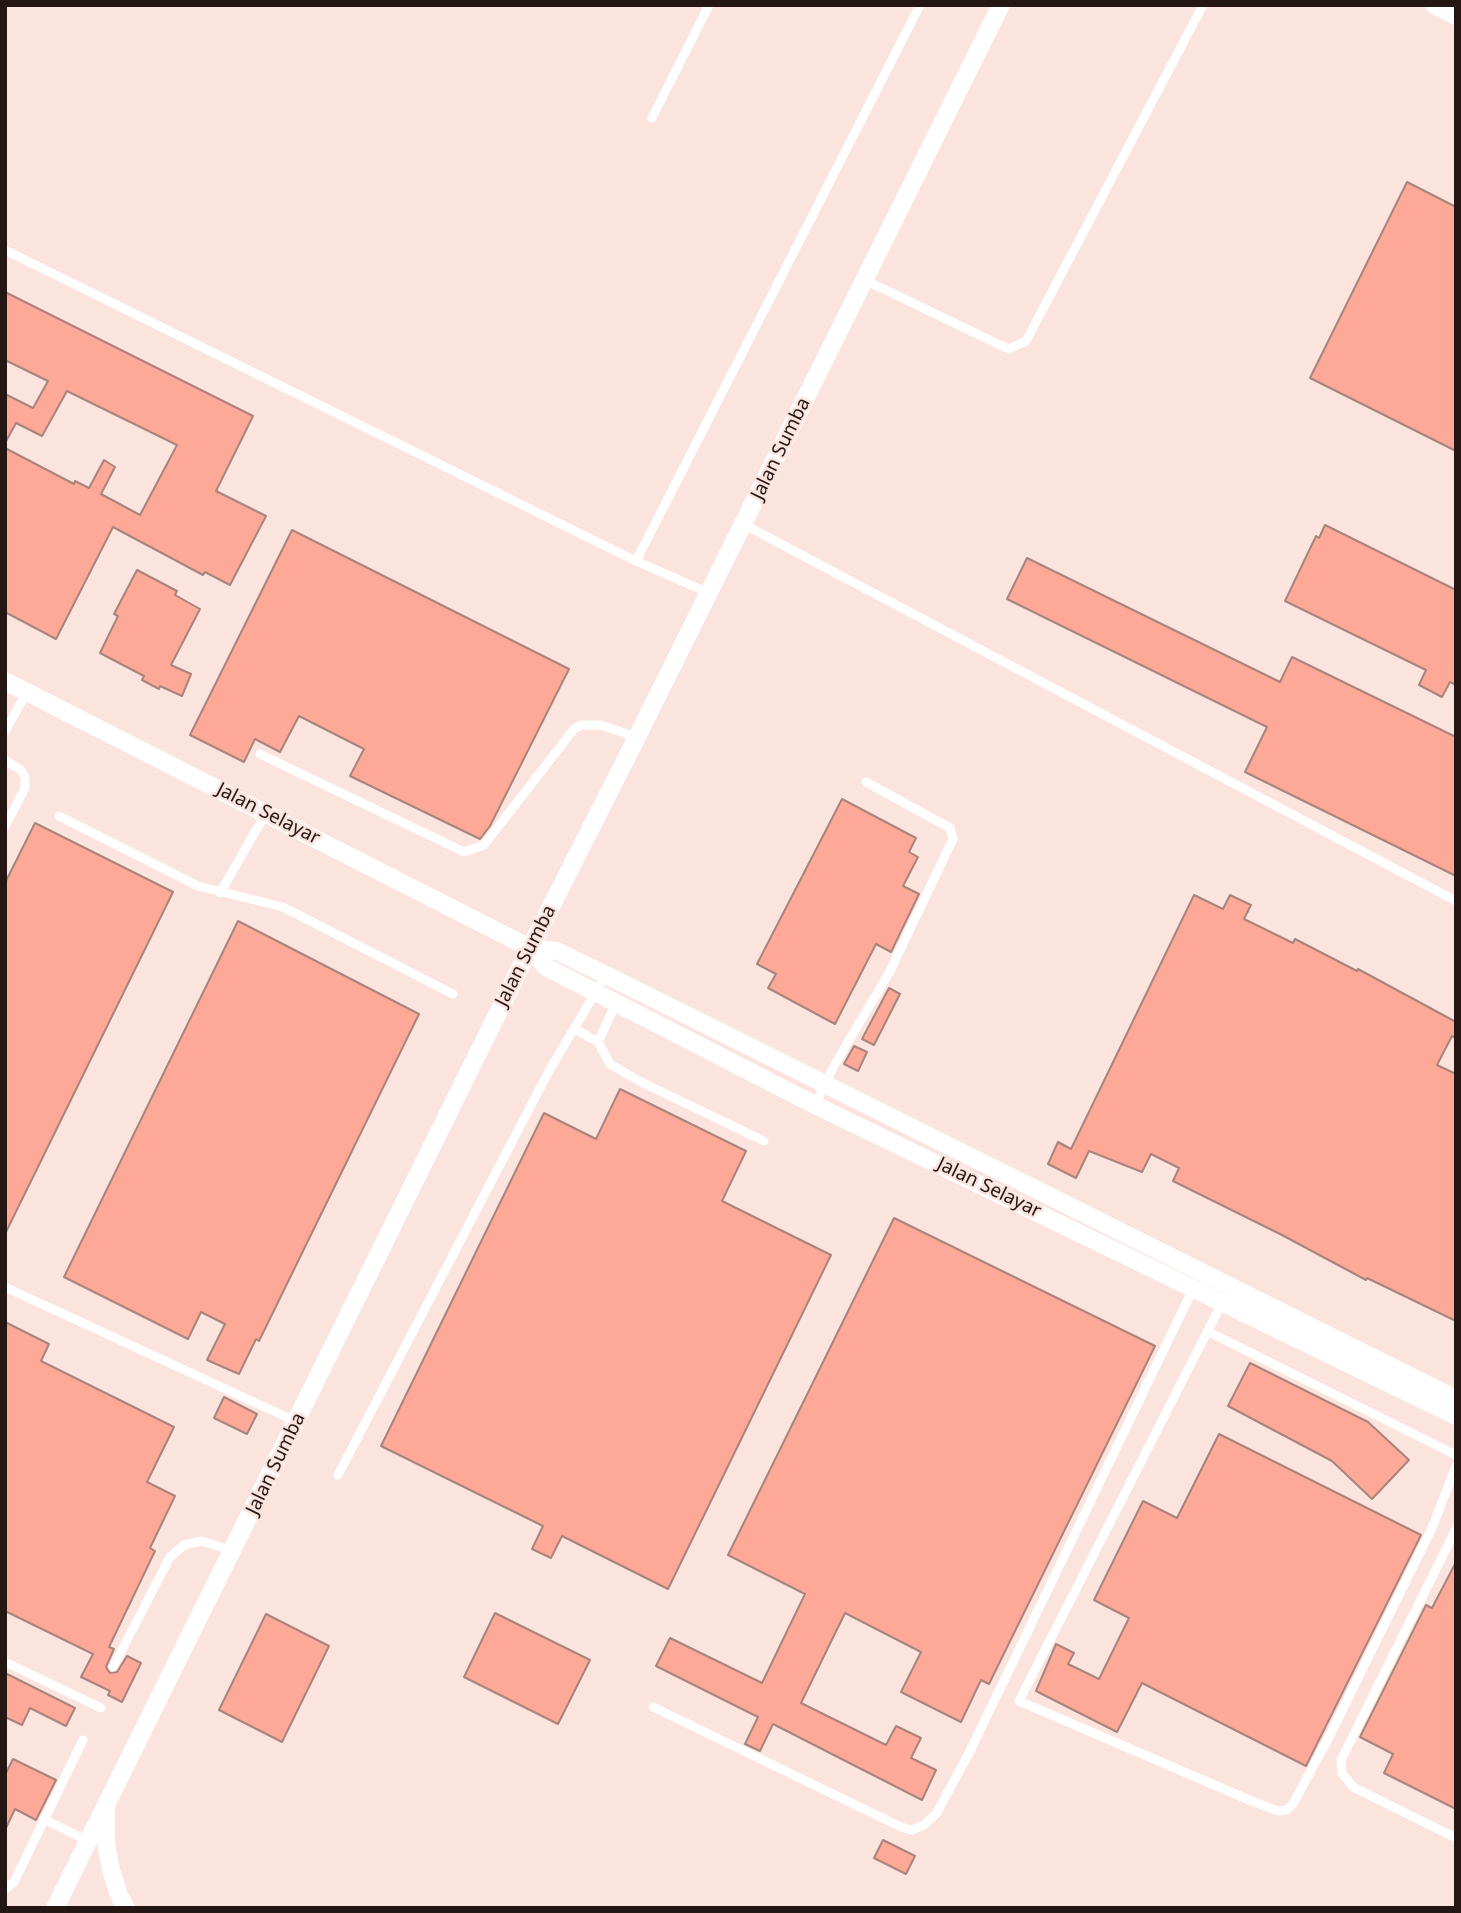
<!DOCTYPE html>
<style>
body{margin:0}
#map{position:relative;width:1461px;height:1913px;overflow:hidden;background:#fbe3de;font-family:"Noto Sans",sans-serif}
canvas{display:block}
.frame{position:absolute;inset:0;border:7px solid #231613;pointer-events:none}
</style>
<div id="map">
<canvas width="1461" height="1913"></canvas>
<div class="frame"></div>
</div>
<script>
const g = document.querySelector('canvas').getContext('2d');
g.lineJoin = 'round';
function fill(path, color) {
  g.fillStyle = color;
  g.fill(path, 'evenodd');
}
function poly(rows) {
  const path = new Path2D();
  for (const r of rows) {
    path.moveTo(r[0], r[1]);
    for (let i = 2; i < r.length; i += 2) path.lineTo(r[i], r[i + 1]);
  }
  return path;
}
function stroke(path, color, width, dash) {
  g.strokeStyle = color;
  g.lineWidth = width;
  g.lineCap = dash ? 'butt' : 'round';
  g.setLineDash(dash || []);
  g.stroke(path);
}
function write(font, color, halo, rows, align = 'center') {
  g.font = font + ' "Noto Sans",sans-serif';
  g.lineWidth = 5;
  g.setLineDash([]);
  g.textBaseline = 'middle';
  g.strokeStyle = halo;
  g.fillStyle = color;
  for (const [text, x, y, turn = 0] of rows) {
    g.save();
    g.translate(x, y);
    g.rotate((+turn || 0) * Math.PI / 180);
    g.textAlign = isNaN(turn) ? turn : align;
    if (halo) g.strokeText(text, 0, 0);
    g.fillText(text, 0, 0);
    g.restore();
  }
}
const building = poly([
 [1407,182,1456,207,1456,451,1310,378,1407,182],
 [5,292,253,416,216,491,266,516,230,585,205,572,203,575,113,527,56,639,5,612,5,448,74,484,75,481,89,488,104,460,115,467,101,494,140,515,177,445,67,391,42,436,16,423,5,443,5,394,33,408,48,381,5,360,5,292],
 [1325,525,1456,590,1456,685,1450,682,1442,697,1419,685,1426,670,1285,601,1316,536,1319,538,1325,525],
 [292,530,569,669,490,826,480,839,350,776,364,749,299,716,280,752,255,739,244,762,190,735,292,530],
 [1027,558,1280,682,1292,657,1456,737,1456,876,1245,772,1267,727,1007,599,1027,558],
 [137,570,177,591,175,595,200,609,171,665,191,674,182,696,160,686,159,689,142,680,144,676,100,653,118,616,114,614,137,570],
 [842,799,916,838,909,852,918,857,903,886,919,894,891,952,876,944,835,1024,768,988,776,974,757,964,842,799],
 [35,823,173,892,5,1234,5,883,35,823],
 [1194,895,1223,909,1230,895,1251,905,1244,919,1293,943,1295,939,1357,971,1358,969,1456,1022,1456,1038,1452,1036,1437,1065,1456,1074,1456,1321,1367,1278,1366,1280,1282,1235,1173,1181,1179,1168,1151,1154,1142,1172,1089,1151,1076,1178,1048,1164,1058,1142,1071,1149,1194,895],
 [238,921,419,1014,259,1341,256,1339,239,1374,207,1360,225,1324,201,1312,188,1339,64,1277,238,921],
 [889,988,900,994,874,1045,862,1039,889,988],
 [854,1046,867,1052,858,1071,844,1064,854,1046],
 [620,1089,746,1151,722,1201,831,1255,668,1589,562,1536,551,1558,532,1549,543,1526,381,1446,544,1113,596,1139,620,1089],
 [894,1218,1155,1346,989,1684,981,1680,961,1722,901,1692,921,1652,845,1613,801,1703,886,1745,896,1726,921,1738,911,1758,936,1770,922,1800,773,1724,760,1751,745,1744,758,1717,656,1666,670,1638,762,1683,805,1594,728,1555,894,1218],
 [5,1322,49,1344,41,1361,174,1427,147,1482,175,1496,150,1548,155,1551,109,1647,114,1649,106,1667,110,1673,117,1672,127,1656,141,1663,122,1702,108,1695,110,1691,81,1677,93,1654,5,1611,5,1322],
 [1250,1363,1368,1422,1409,1460,1372,1499,1332,1461,1228,1406,1250,1363],
 [224,1397,257,1414,247,1434,214,1418,224,1397],
 [1219,1434,1421,1535,1306,1766,1142,1683,1117,1732,1036,1691,1056,1644,1074,1653,1068,1664,1099,1679,1129,1618,1094,1600,1143,1501,1177,1518,1219,1434],
 [1456,1562,1456,1809,1384,1773,1393,1754,1360,1737,1426,1605,1432,1608,1456,1562],
 [495,1613,590,1660,558,1724,464,1677,495,1613],
 [266,1614,329,1646,282,1742,219,1710,266,1614],
 [5,1673,75,1708,66,1726,30,1708,22,1725,5,1717,5,1673],
 [13,1759,56,1780,36,1820,15,1809,5,1830,5,1775,13,1759],
 [883,1840,915,1856,906,1874,874,1858,883,1840]
]);
fill(building, '#fea998');
stroke(building, '#a8847d', 2);
stroke(poly([
 [652,118,709,5],
 [5,250,636,561,709,593],
 [865,280,1002,346,1009,349,1026,341,1203,5],
 [743,524,1456,901],
 [636,561,920,5],
 [5,731,27,692],
 [260,754,464,852,484,845,574,729,581,725,600,725,637,737],
 [5,760,21,770,25,777,25,788,5,826],
 [59,816,198,886,283,907,453,994],
 [220,893,266,813],
 [616,1003,598,1042,610,1064,641,1082,764,1141],
 [575,1029,598,1042],
 [815,1105,835,1064,889,973,953,839,950,828,866,782],
 [5,1287,297,1422],
 [1224,1299,1019,1701,1254,1802,1278,1811,1287,1810,1293,1804,1329,1737,1432,1528,1456,1466],
 [1207,1331,1456,1455],
 [338,1475,550,1069,606,975],
 [1456,1529,1341,1760,1342,1773,1353,1787,1456,1838],
 [5,1662,101,1708],
 [113,1667,170,1557,184,1545,201,1541,233,1551],
 [653,1707,901,1827,912,1830,924,1825,936,1814,968,1755,1194,1287],
 [44,1819,88,1841],
 [5,1889,14,1882,83,1740]
]), '#fff', 9);
stroke(poly([
 [1434,5,1456,16],
 [5,681,530,948],
 [1456,1399,606,975,557,951,530,948,546,967,815,1105,1456,1416],
 [106,1808,106,1844,111,1870,119,1895,126,1908],
 [55,1908,530,948,637,737,1001,5]
]), '#fff', 18);
write('19px', '#231613', '#fbe3de', [
 ["Jalan Sumba",781,449,-64],
 ["Jalan Selayar",268,814,27],
 ["Jalan Sumba",526,956,-63],
 ["Jalan Selayar",989,1188,26],
 ["Jalan Sumba",276,1464,-64]
]);
</script>
